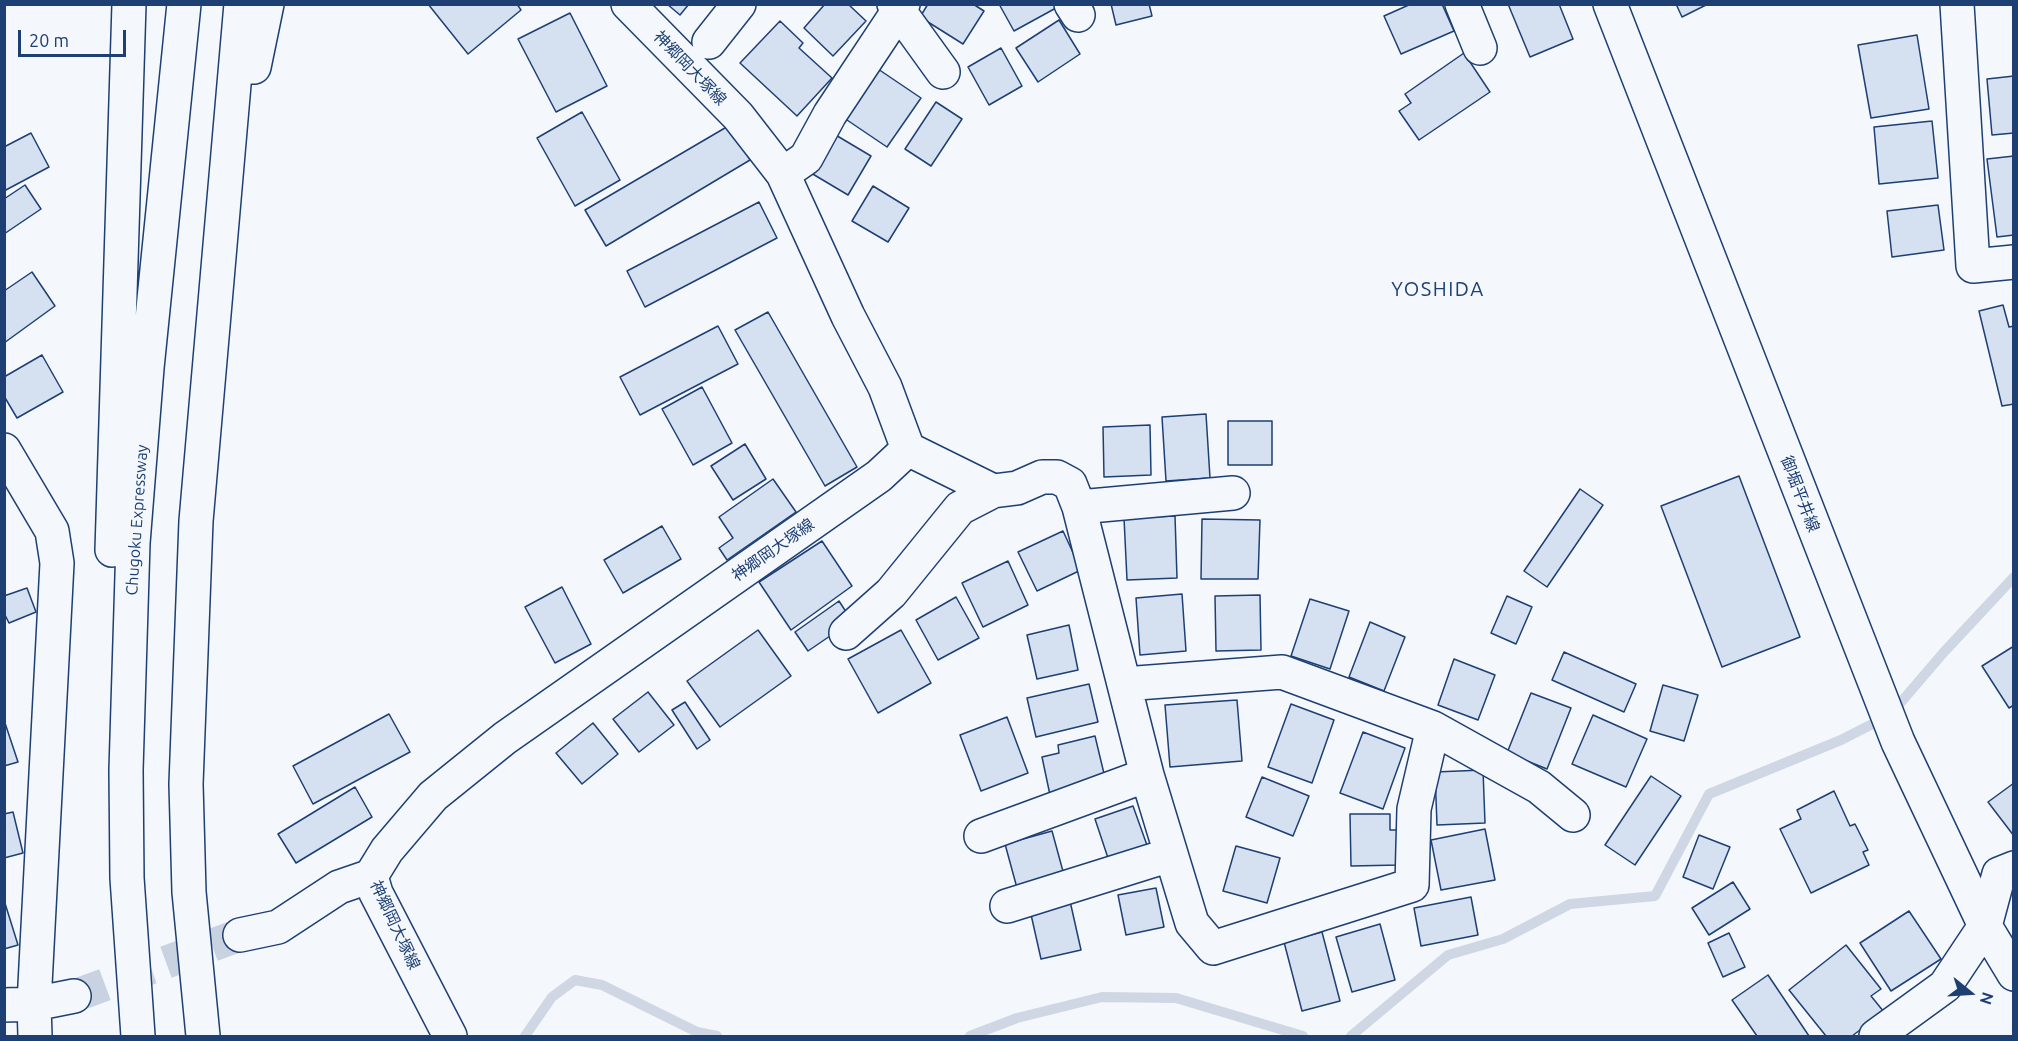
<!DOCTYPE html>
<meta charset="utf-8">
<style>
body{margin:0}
#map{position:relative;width:2018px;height:1041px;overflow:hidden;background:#f4f7fb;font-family:Ubuntu,sans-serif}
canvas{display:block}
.frame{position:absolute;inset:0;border:6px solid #1d3f73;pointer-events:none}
.north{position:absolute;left:1940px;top:963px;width:60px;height:60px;-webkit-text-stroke:4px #f4f7fb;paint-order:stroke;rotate:108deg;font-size:16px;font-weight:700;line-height:24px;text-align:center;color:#1d3f73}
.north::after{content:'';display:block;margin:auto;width:21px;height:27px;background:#1d3f73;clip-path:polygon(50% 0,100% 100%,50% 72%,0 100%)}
.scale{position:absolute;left:18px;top:30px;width:108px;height:27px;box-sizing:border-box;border:3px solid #1d3f73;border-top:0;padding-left:8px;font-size:18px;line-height:21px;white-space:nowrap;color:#1d3f73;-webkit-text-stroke:4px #f4f7fb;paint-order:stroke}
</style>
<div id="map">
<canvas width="2018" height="1041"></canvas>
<div class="frame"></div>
<div class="north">N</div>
<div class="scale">20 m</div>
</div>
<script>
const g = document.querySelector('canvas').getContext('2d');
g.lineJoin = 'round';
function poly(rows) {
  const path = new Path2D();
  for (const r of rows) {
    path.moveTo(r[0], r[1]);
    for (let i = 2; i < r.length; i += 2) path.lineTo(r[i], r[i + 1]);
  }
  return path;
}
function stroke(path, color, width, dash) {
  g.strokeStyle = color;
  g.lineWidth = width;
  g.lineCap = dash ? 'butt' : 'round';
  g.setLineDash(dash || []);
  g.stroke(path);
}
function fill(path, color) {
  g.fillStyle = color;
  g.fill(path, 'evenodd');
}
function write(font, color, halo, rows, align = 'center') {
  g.font = font + ' Ubuntu,"Noto Sans JP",sans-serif';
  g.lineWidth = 4.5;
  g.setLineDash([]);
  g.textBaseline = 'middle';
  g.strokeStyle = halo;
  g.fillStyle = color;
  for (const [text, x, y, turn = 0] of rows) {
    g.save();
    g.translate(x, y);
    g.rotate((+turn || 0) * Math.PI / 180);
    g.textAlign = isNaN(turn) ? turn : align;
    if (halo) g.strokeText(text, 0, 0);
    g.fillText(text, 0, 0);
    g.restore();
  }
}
stroke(poly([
 [525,1036,552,997,575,980,602,985,697,1032,717,1036],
 [970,1036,1017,1018,1102,997,1176,998,1303,1036],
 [1351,1036,1448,955,1503,939,1570,904,1655,896,1709,794,1841,740,1890,715,1944,652,2014,577]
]), '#cfd7e4', 10);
const building = poly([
 [428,4,517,4,521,10,468,54,428,4],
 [667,4,689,4,680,15,667,4],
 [825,4,848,4,866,21,833,56,804,28,825,4],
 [928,4,973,4,984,11,963,44,920,17,928,4],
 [999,4,1054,4,1056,8,1014,31,999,4],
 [1111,4,1149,4,1152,16,1116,25,1111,4],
 [1411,4,1442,4,1454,31,1401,54,1384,16,1411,4],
 [1508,4,1559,4,1573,39,1530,57,1508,4],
 [1676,4,1708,4,1682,17,1676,4],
 [570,13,607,86,556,112,518,39,570,13],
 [1059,20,1080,54,1038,82,1016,48,1059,20],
 [780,21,803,43,799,48,832,78,797,116,740,63,780,21],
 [1917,35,1929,109,1871,118,1858,45,1917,35],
 [1001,48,1022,86,989,105,968,67,1001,48],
 [1464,53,1490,92,1419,140,1399,111,1411,103,1405,94,1464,53],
 [878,69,921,98,887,147,844,118,878,69],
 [2014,76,2014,133,1992,135,1987,79,2014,76],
 [936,102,962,119,931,166,905,149,936,102],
 [582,112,620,180,575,206,537,138,582,112],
 [1932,121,1938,178,1879,184,1874,127,1932,121],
 [730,125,750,160,606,246,585,210,730,125],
 [31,133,49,167,4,191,4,147,31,133],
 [834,134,871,156,848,195,811,173,834,134],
 [2014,156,2014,235,1997,237,1987,159,2014,156],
 [25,185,41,209,4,234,4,199,25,185],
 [873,186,909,208,888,242,852,221,873,186],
 [759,202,777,238,645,307,627,271,759,202],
 [1938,205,1944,250,1892,257,1887,211,1938,205],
 [32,272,55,306,4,343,4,291,32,272],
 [2003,305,2009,327,2014,326,2014,404,2002,406,1979,311,2003,305],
 [768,312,857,467,825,486,735,330,768,312],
 [718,326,738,364,640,415,620,377,718,326],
 [42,355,63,392,17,418,4,396,4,377,42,355],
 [702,387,732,443,693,465,662,409,702,387],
 [1206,414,1210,478,1166,481,1162,417,1206,414],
 [1228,421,1272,421,1272,465,1228,465,1228,421],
 [1150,425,1151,475,1104,477,1103,427,1150,425],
 [745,444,766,479,733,500,711,466,745,444],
 [1739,476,1800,637,1722,667,1661,506,1739,476],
 [773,479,796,512,727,560,719,548,733,538,719,517,773,479],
 [1580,489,1603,505,1547,587,1524,571,1580,489],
 [1175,516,1177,578,1127,580,1124,518,1175,516],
 [1202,519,1260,520,1258,579,1201,579,1202,519],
 [662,526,681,559,623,593,604,560,662,526],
 [1063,531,1081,570,1037,591,1018,552,1063,531],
 [822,541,852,586,791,630,759,582,822,541],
 [1008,561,1028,605,983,627,962,583,1008,561],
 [562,587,591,644,555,663,525,607,562,587],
 [27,588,36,612,9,623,4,613,4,596,27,588],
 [1182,594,1186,651,1140,655,1136,598,1182,594],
 [1260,595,1261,650,1216,651,1215,596,1260,595],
 [1507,596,1532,607,1516,644,1491,633,1507,596],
 [956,597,979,638,938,660,916,620,956,597],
 [1310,599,1349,611,1330,669,1291,656,1310,599],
 [839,601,852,621,808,651,795,632,839,601],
 [1370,622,1405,637,1384,691,1349,677,1370,622],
 [1069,625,1078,670,1037,679,1027,635,1069,625],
 [758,630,791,676,720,727,687,681,758,630],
 [901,630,931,683,878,713,848,659,901,630],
 [2014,646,2014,705,2009,708,1982,666,2014,646],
 [1564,652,1636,684,1624,712,1552,680,1564,652],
 [1454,659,1495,675,1478,720,1438,705,1454,659],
 [1089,684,1098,722,1036,737,1027,698,1089,684],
 [1663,685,1698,695,1684,741,1650,731,1663,685],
 [648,692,674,725,639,752,613,719,648,692],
 [1531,693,1571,708,1547,769,1507,753,1531,693],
 [1237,700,1242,761,1170,767,1165,705,1237,700],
 [685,702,710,740,697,749,672,710,685,702],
 [1291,704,1334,720,1312,783,1268,767,1291,704],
 [389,714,410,752,313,804,293,766,389,714],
 [1593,715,1647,739,1626,787,1572,764,1593,715],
 [1007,717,1028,773,981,791,960,735,1007,717],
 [4,720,18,762,4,766,4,720],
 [593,723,618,754,582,784,556,753,593,723],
 [1363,732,1405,748,1383,809,1340,793,1363,732],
 [1095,736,1106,782,1050,795,1042,757,1059,753,1058,745,1095,736],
 [1483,770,1485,823,1437,825,1435,772,1483,770],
 [1651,776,1681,796,1635,865,1605,845,1651,776],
 [1262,777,1309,796,1293,836,1246,817,1262,777],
 [2014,783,2014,836,1988,802,2014,783],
 [355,787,372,817,296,863,278,834,355,787],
 [1834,791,1850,826,1855,824,1868,850,1863,852,1869,865,1811,893,1780,829,1801,819,1797,810,1834,791],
 [1133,806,1148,848,1109,861,1095,819,1133,806],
 [13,812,23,853,4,858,4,814,13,812],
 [1350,814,1390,814,1390,830,1399,830,1400,865,1351,866,1350,814],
 [1485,829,1495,880,1441,890,1431,840,1485,829],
 [1052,831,1064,875,1017,888,1005,844,1052,831],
 [1699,835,1730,847,1713,889,1683,877,1699,835],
 [1236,846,1280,858,1267,903,1223,891,1236,846],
 [1733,882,1750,909,1709,935,1692,908,1733,882],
 [1156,888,1164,927,1126,935,1118,895,1156,888],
 [1471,897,1478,935,1421,946,1414,908,1471,897],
 [4,900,18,945,4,949,4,900],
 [1070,901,1081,950,1041,959,1030,910,1070,901],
 [1909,911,1941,959,1891,991,1860,943,1909,911],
 [1380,924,1395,980,1352,992,1336,937,1380,924],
 [1322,932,1340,1001,1302,1011,1284,942,1322,932],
 [1729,933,1745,967,1723,977,1708,943,1729,933],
 [1846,945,1881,989,1871,996,1884,1012,1852,1036,1826,1036,1789,990,1846,945],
 [1768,975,1809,1036,1757,1036,1732,1000,1768,975]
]);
fill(building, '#d5e0f0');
stroke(building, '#1d3f73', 1.5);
stroke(poly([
 [74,996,240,935]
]), '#c9d2e0', 33, [33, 16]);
const minor = poly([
 [628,4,738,116,783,174,848,316,885,387,908,449],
 [894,4,943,72],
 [1071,4,1078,15],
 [1462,4,1480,48],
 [1610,4,1898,742,1985,926,2014,974],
 [1957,4,1973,266,2014,262],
 [709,42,739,4],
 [783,174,806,158,830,114,903,4],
 [908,449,993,491,1017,488,1042,477,1057,477,1070,484,1079,507,1147,775,981,836],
 [4,450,52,531,57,563,34,1004,35,1036],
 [1079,507,1233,493],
 [846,633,891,593,960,508,993,491],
 [1124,684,1282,672,1433,728,1414,809,1412,885,1213,948,1192,923,1147,775],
 [1433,728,1539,787,1573,815],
 [1007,906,1170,855],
 [240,935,278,927,339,887,371,876],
 [4,1005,34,1004,74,996],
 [450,1036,376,893,371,876,387,850,433,796,505,738,879,476,908,449],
 [1876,1036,1945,986,1985,926,1999,874,2014,868]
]);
const highway = poly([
 [254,67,267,4],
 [112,550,129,4],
 [138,1036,127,878,126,770,133,543,147,368,184,4],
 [203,1036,189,892,186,784,196,521,241,4]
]);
stroke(minor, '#1d3f73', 36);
stroke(highway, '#1d3f73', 36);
stroke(minor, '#f4f7fb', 33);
stroke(highway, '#f4f7fb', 33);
write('16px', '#1d3f73', '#f4f7fb', [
 ["神郷岡大塚線",690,68,46],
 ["御堀平井線",1800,494,69],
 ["Chugoku Expressway",137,520,-86],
 ["神郷岡大塚線",773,550,-35],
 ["神郷岡大塚線",395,925,65]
]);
g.letterSpacing = '1.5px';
write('20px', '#1d3f73', '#f4f7fb', [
 ["YOSHIDA",1438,289]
]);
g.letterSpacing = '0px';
</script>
